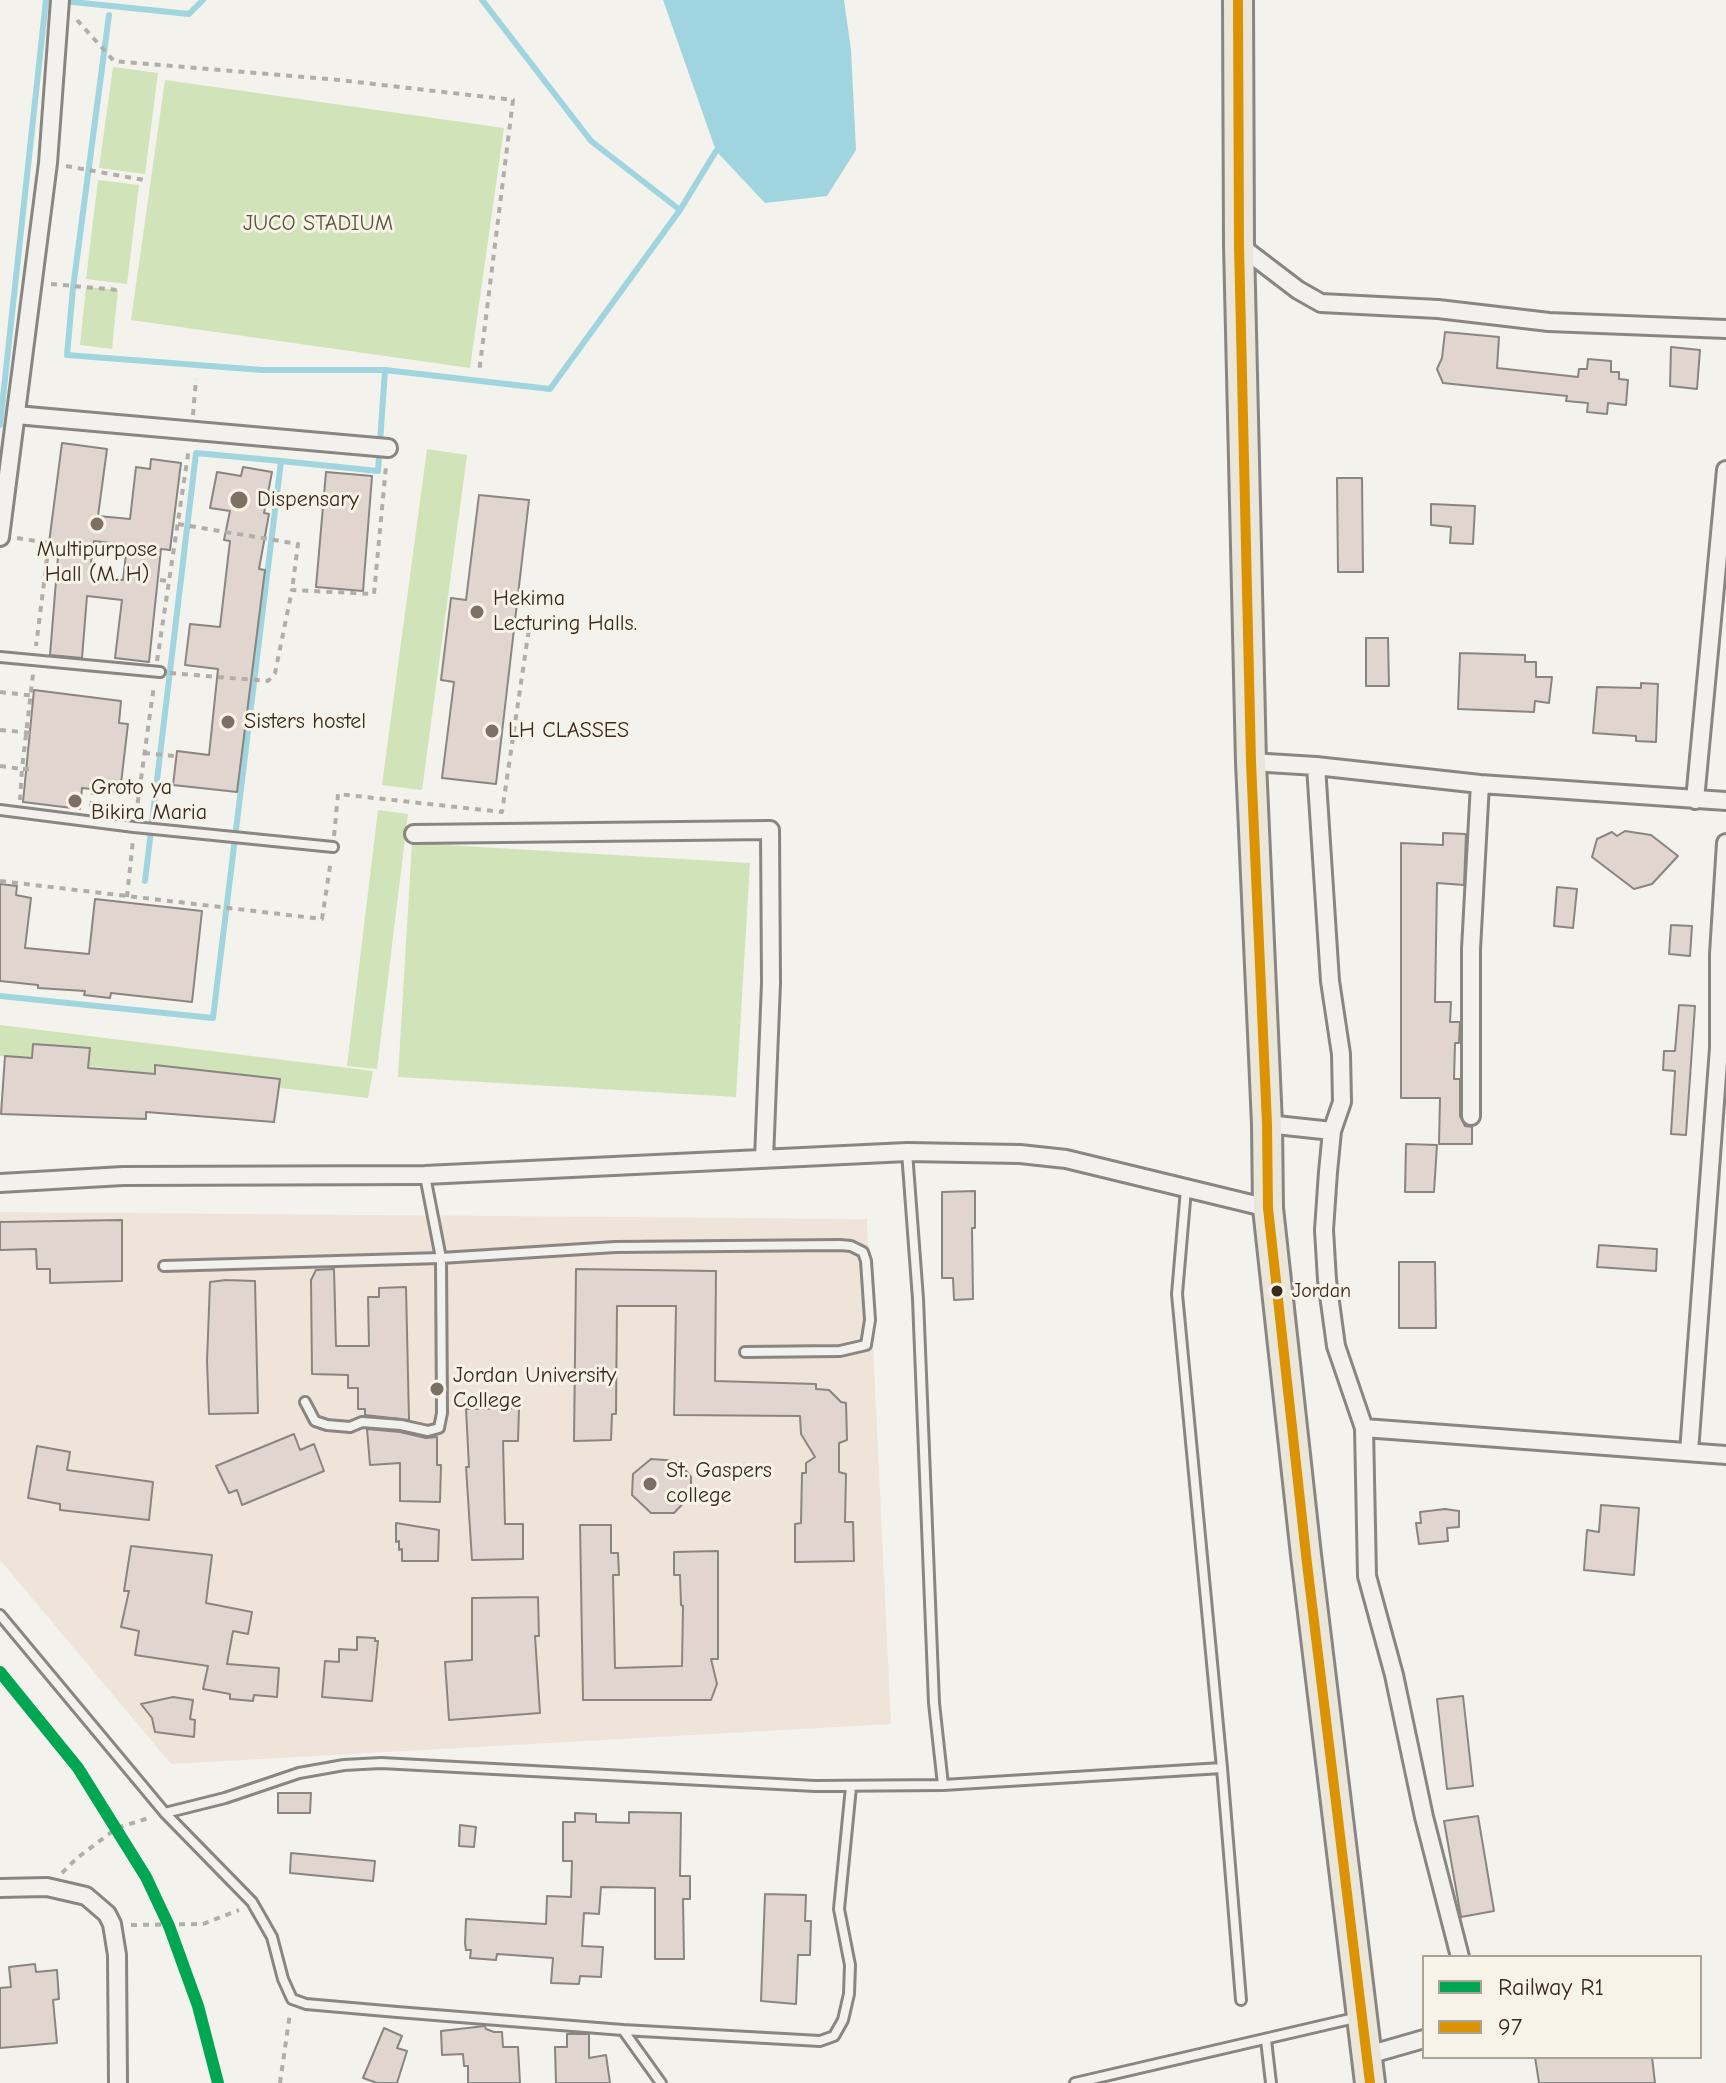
<!DOCTYPE html>
<style>
body{margin:0}
#map{position:relative;width:1726px;height:2083px;overflow:hidden;background:#f4f2ec;font-family:"Comic Neue",sans-serif}
canvas{display:block}
.legend{position:absolute;left:1422px;top:1955px;width:280px;height:104px;box-sizing:border-box;background:#f7f3e8;border:2px solid #aca397;margin:0;padding:10px 14px;list-style:none;font-size:24px;color:#3b2a1e}
.legend li{display:flex;align-items:center;gap:16px;height:40px}
.legend b{width:40px;border:2px solid #aca397}
</style>
<div id="map">
<canvas width="1726" height="2083"></canvas>
<ul class="legend">
<li><b style="height:10px;background:#00a651"></b>Railway R1</li>
<li><b style="height:10px;background:#db9304"></b>97</li>
</ul>
</div>
<script>
const g = document.querySelector('canvas').getContext('2d');
g.lineJoin = 'round';
function fill(path, color) {
  g.fillStyle = color;
  g.fill(path, 'evenodd');
}
function poly(rows) {
  const path = new Path2D();
  for (const r of rows) {
    path.moveTo(r[0], r[1]);
    for (let i = 2; i < r.length; i += 2) path.lineTo(r[i], r[i + 1]);
  }
  return path;
}
function stroke(path, color, width, dash) {
  g.strokeStyle = color;
  g.lineWidth = width;
  g.lineCap = dash ? 'butt' : 'round';
  g.setLineDash(dash || []);
  g.stroke(path);
}
function write(font, color, halo, rows, align = 'center') {
  g.font = font + ' "Comic Neue",sans-serif';
  g.lineWidth = 6;
  g.setLineDash([]);
  g.textBaseline = 'middle';
  g.strokeStyle = halo;
  g.fillStyle = color;
  for (const [text, x, y, turn = 0] of rows) {
    g.save();
    g.translate(x, y);
    g.rotate((+turn || 0) * Math.PI / 180);
    g.textAlign = isNaN(turn) ? turn : align;
    if (halo) g.strokeText(text, 0, 0);
    g.fillText(text, 0, 0);
    g.restore();
  }
}
fill(poly([
 [0,1212,867,1219,891,1724,171,1764,0,1560]
]), '#efe4da');
fill(poly([
 [113,67,158,73,145,174,99,168],
 [165,80,504,128,470,368,131,320],
 [98,180,139,185,127,284,86,279],
 [86,287,118,290,112,349,80,345],
 [427,449,467,455,422,790,382,785],
 [378,810,408,814,377,1069,347,1066],
 [412,843,750,863,736,1097,398,1077],
 [0,1025,373,1071,368,1098,0,1056]
]), '#d0e3b9');
fill(poly([
 [663,0,844,0,851,50,856,150,827,196,765,203,716,151]
]), '#a0d5e0');
stroke(poly([
 [482,0,591,141,680,210,716,151],
 [63,1,189,14,203,0],
 [109,15,73,288,67,355,262,370,385,370,550,389,680,210],
 [0,425,46,0],
 [145,881,196,453,281,461],
 [0,996,213,1018,281,461,378,471,385,370]
]), '#a0d5e0', 6);
const building = poly([
 [1445,332,1499,337,1497,368,1578,377,1579,369,1587,369,1588,359,1611,361,1611,372,1619,372,1619,379,1628,380,1626,405,1608,403,1607,414,1587,412,1588,403,1566,401,1567,396,1443,383,1437,369,1442,358,1445,332],
 [1671,347,1700,350,1697,389,1670,386,1671,347],
 [62,443,107,449,98,516,130,519,136,467,150,469,151,459,181,463,170,550,161,549,149,662,115,658,122,600,87,596,82,658,50,655,59,544,49,543,62,443],
 [94,541,127,545,123,580,89,577,94,541],
 [243,467,272,472,264,513,269,514,259,569,265,570,237,792,173,785,177,751,209,755,218,669,185,665,190,624,220,627,230,541,224,540,230,511,210,508,217,472,241,476,243,467],
 [326,472,372,476,363,591,316,587,326,472],
 [1337,478,1362,478,1363,572,1338,572,1337,478],
 [479,495,529,500,496,784,442,778,454,682,441,680,451,598,466,600,479,495],
 [1431,504,1475,506,1473,544,1450,543,1451,527,1431,525,1431,504],
 [1366,638,1388,638,1389,686,1366,686,1366,638],
 [1460,653,1525,655,1525,662,1536,662,1536,677,1552,677,1549,703,1535,701,1534,712,1458,709,1460,653],
 [1641,683,1658,684,1656,742,1636,741,1636,736,1593,733,1597,687,1641,688,1641,683],
 [34,690,121,701,119,723,128,724,120,792,82,788,80,809,23,802,34,690],
 [1625,831,1651,835,1678,856,1652,884,1634,889,1592,857,1597,839,1612,832,1617,836,1625,831],
 [1443,833,1466,834,1464,885,1437,883,1435,1002,1451,1002,1450,1022,1460,1022,1459,1043,1455,1043,1454,1079,1460,1079,1460,1116,1465,1126,1472,1127,1472,1144,1439,1144,1440,1098,1401,1098,1401,843,1443,845,1443,833],
 [0,884,17,886,16,895,31,898,25,948,89,954,95,899,202,911,192,1002,111,993,110,998,84,995,85,991,38,988,38,985,0,981,0,884],
 [1557,887,1577,889,1573,928,1554,926,1557,887],
 [1671,925,1692,926,1690,956,1669,954,1671,925],
 [1679,1005,1695,1006,1686,1135,1671,1134,1675,1071,1663,1070,1664,1051,1675,1051,1679,1005],
 [33,1044,90,1048,88,1068,155,1074,155,1065,280,1079,274,1122,146,1112,146,1119,1,1114,5,1056,32,1058,33,1044],
 [1406,1144,1437,1145,1434,1192,1405,1192,1406,1144],
 [975,1191,975,1228,972,1228,973,1299,954,1300,953,1278,942,1278,942,1192,975,1191],
 [122,1220,122,1281,50,1283,50,1269,37,1269,36,1249,0,1250,0,1222,122,1220],
 [1599,1245,1657,1249,1656,1271,1597,1267,1599,1245],
 [1399,1262,1435,1262,1436,1328,1399,1328,1399,1262],
 [334,1269,336,1346,369,1346,368,1297,379,1297,379,1288,406,1287,409,1420,365,1415,365,1409,358,1409,358,1388,348,1388,348,1375,312,1374,311,1280,316,1270,334,1269],
 [576,1269,716,1271,715,1381,816,1384,816,1389,829,1390,841,1402,846,1403,847,1440,839,1443,839,1472,846,1474,845,1522,853,1522,854,1561,795,1562,795,1524,801,1523,802,1473,806,1473,806,1463,815,1457,801,1434,800,1416,674,1415,676,1306,617,1306,616,1414,612,1414,611,1440,574,1441,576,1269],
 [226,1280,255,1281,258,1413,209,1414,207,1361,210,1282,226,1280],
 [519,1408,518,1441,503,1441,505,1524,523,1524,523,1559,472,1560,466,1467,469,1467,466,1409,519,1408],
 [367,1429,400,1432,426,1438,437,1437,437,1465,441,1465,440,1502,400,1501,400,1463,370,1465,367,1429],
 [294,1434,300,1450,314,1444,324,1471,242,1505,237,1490,229,1493,216,1466,294,1434],
 [37,1446,70,1452,67,1470,153,1482,149,1520,60,1510,60,1504,28,1498,37,1446],
 [651,1459,678,1461,691,1477,691,1495,674,1513,651,1513,632,1495,633,1474,651,1459],
 [1601,1505,1639,1508,1634,1575,1584,1570,1587,1530,1599,1532,1601,1505],
 [1445,1509,1459,1511,1459,1527,1447,1528,1448,1541,1419,1544,1416,1523,1421,1523,1420,1512,1445,1509],
 [396,1523,439,1530,438,1561,402,1561,402,1549,399,1550,399,1541,396,1542,396,1523],
 [580,1525,611,1525,611,1553,618,1553,619,1575,613,1575,615,1668,682,1666,683,1606,681,1605,680,1575,674,1575,674,1552,718,1551,718,1659,711,1659,717,1684,711,1700,583,1700,580,1525],
 [131,1546,212,1555,206,1603,252,1612,248,1634,233,1631,227,1664,279,1668,277,1697,254,1695,253,1701,230,1699,230,1694,203,1689,208,1666,135,1655,139,1631,121,1627,129,1591,124,1591,131,1546],
 [538,1597,539,1636,535,1636,540,1713,449,1720,445,1662,472,1660,472,1598,538,1597],
 [357,1637,375,1638,375,1641,378,1641,372,1701,322,1697,325,1661,339,1662,339,1649,357,1650,357,1637],
 [1463,1696,1473,1786,1447,1789,1437,1699,1463,1696],
 [173,1697,193,1700,190,1719,195,1720,194,1737,155,1732,152,1718,141,1704,173,1697],
 [278,1793,311,1793,310,1813,278,1813,278,1793],
 [629,1812,681,1813,680,1876,690,1876,690,1899,683,1899,684,1959,655,1959,655,1888,601,1887,599,1914,584,1913,582,1946,603,1947,601,1977,580,1976,579,1984,551,1983,553,1958,497,1954,496,1960,470,1958,471,1950,466,1950,465,1943,466,1919,546,1924,547,1896,571,1897,572,1861,563,1861,563,1822,575,1822,575,1813,596,1814,596,1822,629,1823,629,1812],
 [1478,1816,1494,1911,1461,1917,1444,1821,1478,1816],
 [460,1825,476,1827,474,1847,459,1846,460,1825],
 [291,1853,375,1861,373,1881,290,1873,291,1853],
 [765,1894,806,1895,805,1921,811,1921,810,1955,798,1955,796,2004,761,2001,765,1894],
 [35,1964,36,1972,57,1970,59,1999,53,2000,57,2043,0,2048,0,1988,11,1987,9,1967,35,1964],
 [485,2026,486,2029,494,2032,502,2032,503,2047,518,2047,520,2083,468,2083,468,2066,464,2066,463,2054,442,2055,441,2031,485,2026],
 [384,2028,402,2036,397,2048,407,2051,397,2083,377,2083,363,2078,384,2028],
 [567,2034,589,2034,589,2058,606,2055,610,2083,556,2083,555,2047,567,2047,567,2034],
 [1535,2057,1652,2057,1655,2083,1539,2083,1535,2057]
]);
fill(building, '#e1d5cf');
stroke(building, '#898580', 2);
const service = poly([
 [0,657,160,672],
 [0,810,134,827,333,847],
 [1186,1189,1177,1294,1222,1768,1241,2000],
 [164,1266,441,1258,615,1247,840,1245,851,1246,863,1252,866,1261,870,1320,866,1345,840,1351,745,1352],
 [305,1402,315,1421,327,1425,350,1427,362,1422,401,1425,428,1431,439,1428,442,1413,441,1258,425,1176],
 [0,1615,165,1813,252,1902,272,1937,283,1979,292,1999,306,2004,397,2012,623,2030,661,2083],
 [943,1785,1222,1768],
 [165,1813,225,1798,299,1773,344,1765,381,1763,815,1786,943,1785,934,1703,918,1299,907,1152],
 [623,2030,820,2041,834,2036,843,2020,849,1994,850,1965,839,1909,851,1787],
 [1266,2040,1271,2083],
 [1075,2083,1359,2017]
]);
const minor = poly([
 [1239,245,1298,290,1321,303,1438,309,1549,322,1726,329],
 [16,415,388,448],
 [0,537,48,163,60,0],
 [1251,762,1316,766,1480,784,1726,801],
 [1316,766,1330,981,1341,1054,1342,1102,1332,1131,1328,1172,1324,1230,1327,1280,1336,1346,1364,1428,1367,1576,1394,1675,1424,1817,1460,1957],
 [1695,800,1726,470],
 [414,834,770,830,771,983,764,1159],
 [1471,1116,1471,949,1480,784],
 [1267,1124,1332,1131],
 [0,1183,123,1176,425,1175,907,1152,1020,1154,1066,1159,1268,1208],
 [1364,1428,1726,1455],
 [1689,1452,1719,1048,1719,954,1726,843],
 [0,1888,47,1887,86,1896,107,1914,112,1924,117,1955,118,2083],
 [1368,2055,1424,2039]
]);
const trunk = poly([
 [1238,0,1239,245,1251,762,1267,1124,1268,1208,1306,1555,1370,2083]
]);
stroke(service, '#898580', 14);
stroke(minor, '#898580', 22);
stroke(trunk, '#898580', 34);
stroke(poly([
 [77,20,114,61,339,80,513,100,479,373],
 [66,166,144,180],
 [51,284,118,290],
 [193,415,196,379],
 [178,524,298,544,292,590],
 [17,538,49,543,36,646],
 [160,580,169,581],
 [157,661,189,448],
 [170,673,268,681,275,673,292,590,374,594,386,466],
 [0,692,36,696],
 [0,730,33,733],
 [144,753,174,756],
 [0,766,22,769,20,800],
 [29,769,22,769,33,674],
 [91,807,93,793],
 [136,815,154,685],
 [334,836,338,794,502,812,531,615],
 [0,881,322,919,331,860],
 [127,897,133,840],
 [62,1873,77,1858,117,1828,152,1817],
 [131,1925,203,1924,239,1910],
 [280,2083,290,2013]
]), '#b1aeaa', 4, [6, 6]);
stroke(service, '#f2f1ed', 8);
stroke(minor, '#f2f1ed', 16);
stroke(trunk, '#ebe6da', 28);
stroke(poly([
 [1238,0,1239,245,1251,762,1267,1124,1268,1208,1306,1555,1370,2083]
]), '#db9304', 10);
stroke(poly([
 [0,1672,78,1768,146,1877,169,1926,198,2006,218,2083]
]), '#00a651', 12);
for (const [x, y, r, color] of [
 [239,500,10,"#7c7066"],
 [97,524,8,"#7c7066"],
 [477,612,8,"#7c7066"],
 [228,722,8,"#7c7066"],
 [492,731,8,"#7c7066"],
 [75,801,8,"#7c7066"],
 [1277,1291,7,"#3b2a1e"],
 [437,1389,8,"#7c7066"],
 [650,1484,8,"#7c7066"]
]) {
  const dot = new Path2D();
  dot.arc(x, y, r, 0, 2 * Math.PI);
  g.fillStyle = color;
  g.fill(dot);
  stroke(dot, '#f7f3e8', 3);
}
write('20px', '#3b2a1e', '#f7f3e8', [
 ["Jordan",1292,1291]
], 'left');
write('22px', '#59553a', '#f7f3e8', [
 ["JUCO STADIUM",318,224]
]);
write('22px', '#3b2a1e', '#f7f3e8', [
 ["Dispensary",257,500],
 ["Multipurpose",97,550,"center"],
 ["Hall (M. H)",97,575,"center"],
 ["Hekima",493,599],
 ["Lecturing Halls.",493,624],
 ["Sisters hostel",244,722],
 ["LH CLASSES",508,731],
 ["Groto ya",91,788],
 ["Bikira Maria",91,813],
 ["Jordan University",453,1376],
 ["College",453,1401],
 ["St. Gaspers",666,1471],
 ["college",666,1496]
], 'left');
</script>
